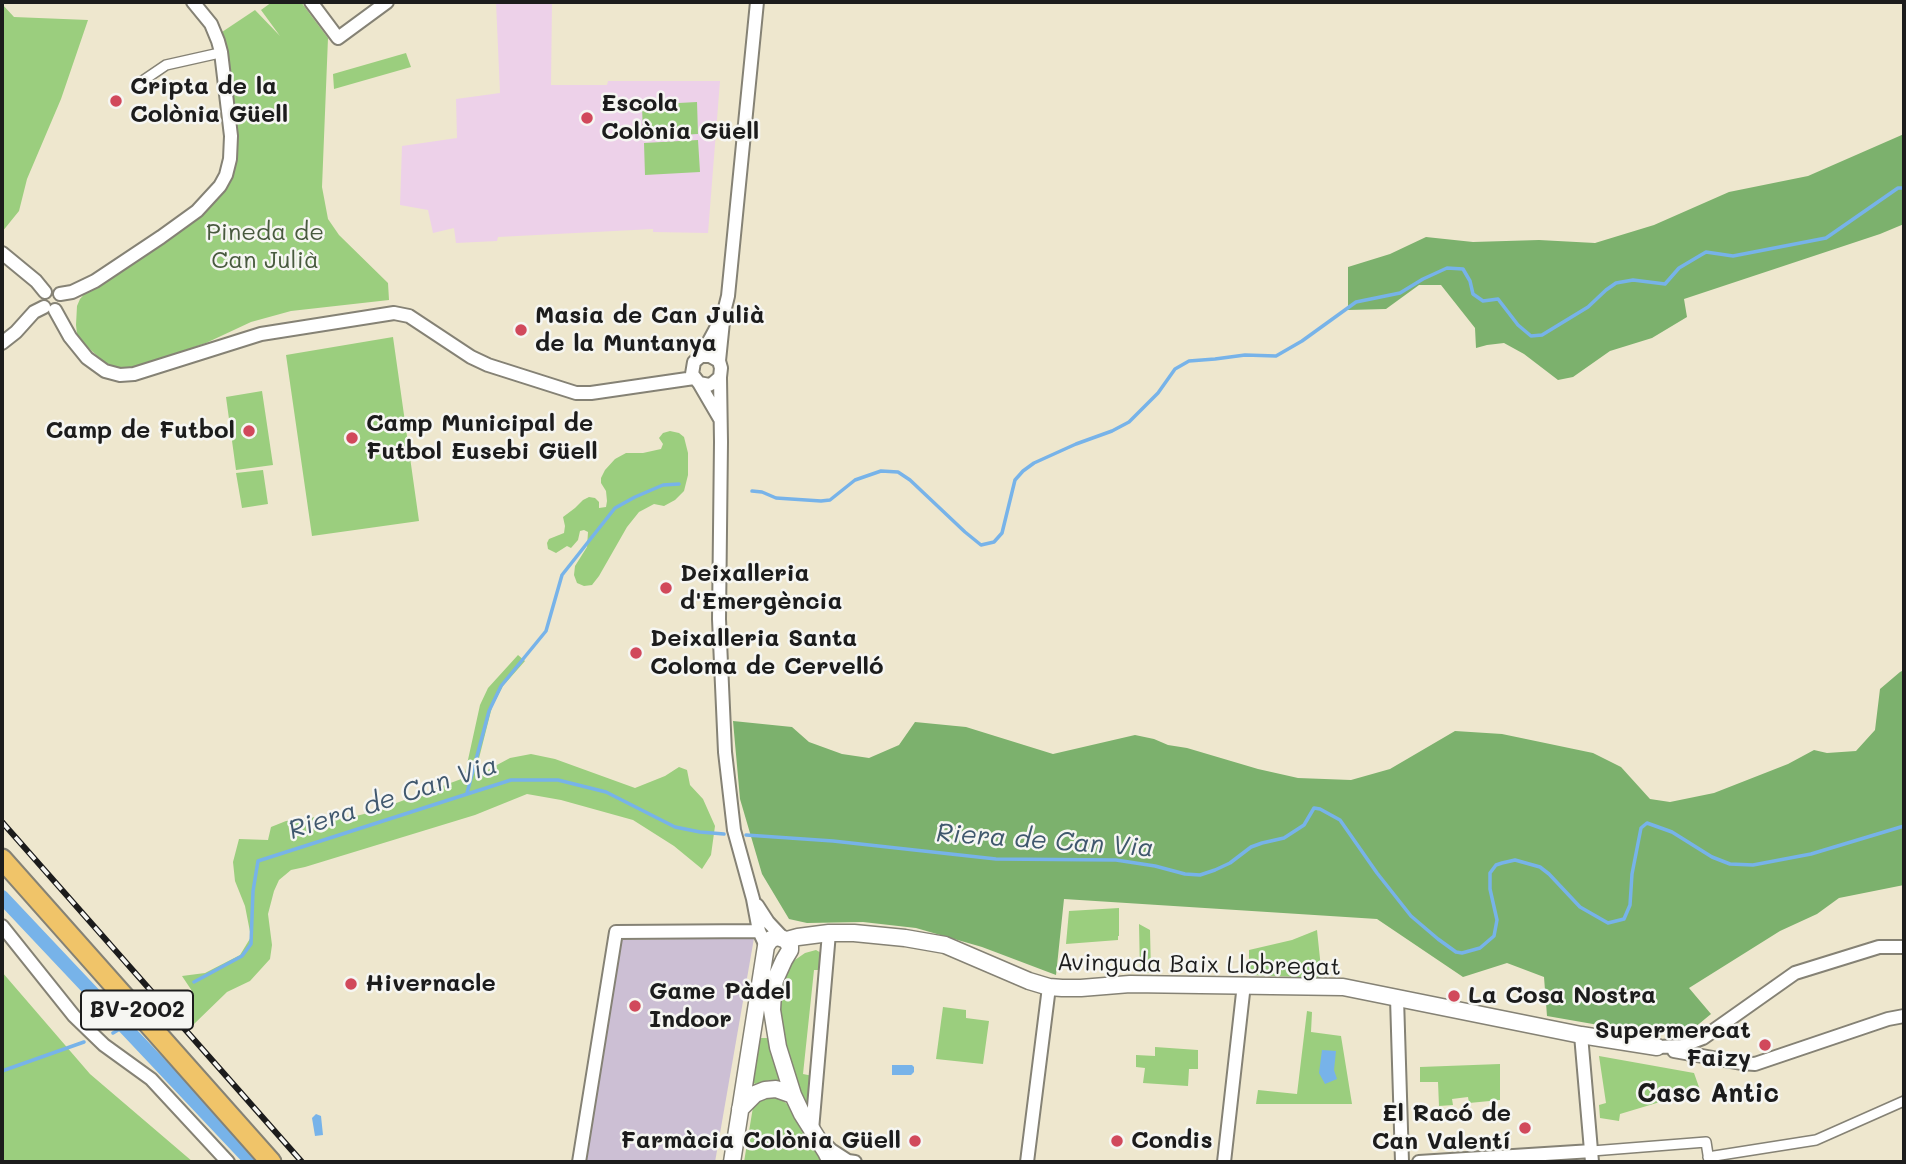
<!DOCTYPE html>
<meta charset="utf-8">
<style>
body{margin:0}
#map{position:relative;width:1906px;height:1164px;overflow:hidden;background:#eee7ce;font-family:Mali,sans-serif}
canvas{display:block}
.frame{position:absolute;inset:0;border:4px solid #1c1c1c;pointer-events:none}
</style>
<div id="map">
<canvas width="1906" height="1164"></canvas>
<div class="frame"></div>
</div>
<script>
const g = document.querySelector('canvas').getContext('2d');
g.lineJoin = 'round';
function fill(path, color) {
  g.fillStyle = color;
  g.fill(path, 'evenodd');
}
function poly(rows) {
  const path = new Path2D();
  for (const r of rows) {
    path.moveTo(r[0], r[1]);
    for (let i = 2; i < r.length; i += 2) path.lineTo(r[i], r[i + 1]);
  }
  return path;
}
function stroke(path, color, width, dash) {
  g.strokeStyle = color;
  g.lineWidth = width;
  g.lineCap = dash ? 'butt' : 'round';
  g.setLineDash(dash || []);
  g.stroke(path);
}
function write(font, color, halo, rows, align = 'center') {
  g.font = font + ' Mali,sans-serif';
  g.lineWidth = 5;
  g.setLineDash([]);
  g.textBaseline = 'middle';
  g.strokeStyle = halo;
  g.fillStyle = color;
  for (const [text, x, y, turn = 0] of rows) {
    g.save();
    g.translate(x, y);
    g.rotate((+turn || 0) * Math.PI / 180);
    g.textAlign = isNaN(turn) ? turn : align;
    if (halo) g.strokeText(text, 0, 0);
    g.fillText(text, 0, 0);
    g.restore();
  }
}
fill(poly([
 [496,2,552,2,551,85,607,85,608,81,720,81,708,233,653,232,653,229,498,237,497,241,456,243,454,228,433,233,428,210,400,205,402,146,457,138,456,99,500,93]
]), '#edd1e9');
fill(poly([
 [754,938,715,1162,585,1162,621,940]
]), '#ccbfd4');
fill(poly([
 [272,2,301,2,328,38,322,187,328,219,339,235,388,283,389,300,291,311,251,322,206,343,145,364,129,369,113,366,104,362,82,342,77,334,76,325,77,306,80,299,87,291,155,248,200,217,226,188,234,173,236,142,219,34,255,10,280,36,261,10],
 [2,4,14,17,88,20,61,99,27,179,19,211,2,232],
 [406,53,411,67,334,89,333,74],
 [697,102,698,134,643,137,642,105],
 [698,140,700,172,645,175,644,143],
 [393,337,419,521,312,536,286,355],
 [262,391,273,465,236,470,226,397],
 [670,431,679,433,684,437,688,453,688,475,684,491,675,500,664,506,654,504,639,512,627,527,599,576,592,585,584,586,577,583,574,575,575,566,587,547,588,532,584,530,580,531,578,540,571,548,567,546,556,553,548,549,547,543,549,539,564,533,565,526,563,517,575,508,583,500,589,497,595,498,599,502,599,508,606,507,607,501,606,491,601,483,601,478,605,470,615,459,626,453,643,453,661,449,663,444,659,438,663,433],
 [263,470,268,504,242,508,236,473],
 [518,655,525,661,503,686,492,707,476,770,482,773,510,758,531,754,555,759,635,788,665,776,679,767,687,770,690,785,703,799,715,826,711,855,702,869,674,846,633,820,561,800,527,794,475,815,305,867,291,870,279,880,274,891,268,914,272,945,270,959,250,981,227,992,193,1025,185,1017,184,1011,190,1004,189,998,192,991,182,976,205,973,240,955,251,937,245,906,235,881,233,862,239,839,268,840,271,827,286,821,331,815,352,817,372,812,464,778,480,705,488,688],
 [1119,908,1119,936,1118,936,1118,940,1066,944,1069,911],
 [1139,924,1150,930,1151,973,1140,973],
 [1317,930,1322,978,1249,975,1249,950,1292,940],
 [816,950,823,954,823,970,814,970,803,1074,813,1076,809,1107,807,1107,798,1088,782,1037,778,992,788,967,792,962,805,953],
 [2,972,90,1074,193,1162,2,1162],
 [943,1007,966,1010,966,1018,989,1021,983,1064,936,1059],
 [1307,1011,1312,1012,1311,1032,1341,1036,1352,1104,1256,1104,1258,1090,1297,1094],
 [761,1038,767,1038,768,1040,779,1078,778,1081,770,1080,755,1084,751,1081,758,1040],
 [1155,1047,1198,1050,1198,1069,1189,1069,1188,1086,1143,1083,1145,1068,1136,1067,1136,1055,1155,1056],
 [1599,1056,1694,1073,1700,1090,1620,1114,1619,1121,1600,1118,1599,1105,1606,1103],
 [1500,1064,1500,1100,1469,1103,1468,1097,1452,1099,1453,1105,1439,1106,1438,1082,1420,1082,1420,1067],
 [770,1096,782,1100,787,1104,822,1162,744,1162,753,1107,756,1102]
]), '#9bce7e');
fill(poly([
 [1904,134,1904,224,1880,234,1684,299,1687,317,1652,338,1610,351,1573,377,1558,380,1524,354,1504,343,1487,345,1476,348,1475,328,1441,285,1419,285,1386,309,1348,310,1348,267,1390,254,1426,237,1473,242,1539,240,1595,243,1654,225,1729,192,1808,176],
 [1904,670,1904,885,1839,898,1817,914,1780,931,1689,988,1711,1014,1688,1033,1633,1031,1547,1016,1544,977,1507,963,1463,977,1377,919,1064,899,1056,975,982,947,916,928,863,922,807,923,789,919,762,874,740,799,733,721,792,727,809,742,842,754,869,758,899,745,915,722,966,727,1053,754,1135,735,1154,739,1168,745,1187,748,1258,769,1298,778,1351,780,1390,769,1455,731,1502,734,1593,753,1621,767,1650,799,1670,802,1714,793,1788,764,1814,750,1827,753,1856,751,1875,730,1880,689,1900,672]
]), '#7cb16d');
fill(poly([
 [1322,1050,1336,1051,1334,1070,1337,1079,1325,1084,1319,1073],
 [892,1065,912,1065,914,1067,914,1072,911,1075,892,1075],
 [316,1114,321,1116,323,1135,315,1136,312,1118]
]), '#77b3e9');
stroke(poly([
 [752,491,762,492,776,498,821,501,830,500,855,480,881,471,898,472,910,480,965,532,981,545,994,542,1002,533,1015,480,1023,471,1034,463,1076,444,1112,431,1129,422,1158,393,1175,369,1189,361,1215,359,1245,355,1276,356,1302,341,1356,302,1400,293,1423,279,1447,268,1463,269,1470,281,1473,294,1483,301,1498,299,1518,325,1531,336,1542,335,1588,307,1606,290,1616,283,1633,280,1665,284,1679,268,1706,252,1733,256,1826,238,1898,188,1904,188],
 [467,793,489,711,501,686,546,631,562,575,615,508,635,497,663,485,679,484],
 [746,835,833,841,996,859,1116,860,1155,866,1185,874,1200,875,1215,870,1230,863,1251,847,1262,843,1284,838,1304,825,1314,808,1320,809,1340,820,1377,873,1411,916,1438,939,1456,952,1462,953,1480,948,1494,936,1497,920,1490,889,1490,873,1496,865,1502,863,1515,860,1540,867,1549,874,1580,907,1608,923,1624,919,1630,905,1632,874,1641,828,1647,823,1672,832,1712,857,1730,864,1753,865,1811,854,1904,826],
 [194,982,242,956,251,944,253,891,258,861,511,780,558,780,606,792,675,827,700,832,724,834],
 [113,1033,131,1022],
 [2,1071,84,1042]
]), '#77b3e9', 3.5);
stroke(poly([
 [2,897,252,1162]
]), '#77b3e9', 14);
const pedestrian = poly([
 [138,84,166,65,215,54],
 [1592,1151,1706,1142,1709,1161],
 [1708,1157,1816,1140,1904,1101]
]);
const minor = poly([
 [311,2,338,38,387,2],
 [2,253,36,281,45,292],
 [60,294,72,292,95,281,161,237,197,211,220,186,226,175,230,159,231,136,221,52,218,41,211,24,193,2],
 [55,310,70,337,87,358,105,371,120,375,134,374,261,334,394,313,409,316,471,357,488,365,576,393,591,393,694,378],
 [2,343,16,332,34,312,44,307],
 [701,356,721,319],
 [719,361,724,312,728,296,757,2],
 [720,377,713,383,709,385,699,383,692,374,694,362,701,356,710,356,719,361,721,368,720,377,721,442,719,619,725,752,734,830,753,899,759,931,766,946],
 [699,383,720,419],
 [757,905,768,922,782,937],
 [2,926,74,1016,104,1045,151,1079,228,1162],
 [1397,998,1402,1162],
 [1581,1035,1592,1162],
 [1657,1047,1682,1046,1703,1038,1795,973,1879,947,1904,947],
 [1674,1051,1741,1063,1755,1064,1888,1019,1904,1016],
 [812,1130,829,933],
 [825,1144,831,1150,848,1161,855,1162],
 [579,1162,616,932,759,931],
 [1027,1162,1049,987],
 [1224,1162,1244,984],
 [1419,1162,1592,1151]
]);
const tertiary = poly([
 [787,940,798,937,829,933,854,933,905,938,945,945,1029,981,1049,987,1062,988,1081,988,1130,984,1343,987,1581,1035,1657,1047],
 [740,1109,755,1094,765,1090,776,1089,793,1095],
 [732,1162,766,946,771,939,778,937,786,940,790,946,790,950,784,960,775,980,773,992,772,1010,778,1047,793,1095,802,1114,826,1152,831,1162]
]);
const primary = poly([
 [2,859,271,1162]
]);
stroke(pedestrian, '#858275', 12);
stroke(minor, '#858275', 16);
stroke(tertiary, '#858275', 19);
stroke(primary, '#858275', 23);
stroke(pedestrian, '#fff', 9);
stroke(minor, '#fff', 12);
stroke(tertiary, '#fff', 16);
stroke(primary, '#f0c469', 19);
const rail = poly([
 [2,822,302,1162]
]);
stroke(rail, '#1c1c1c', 6);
stroke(rail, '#f6f6f2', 3.5, [10]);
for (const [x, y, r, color] of [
 [116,101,7,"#d1495b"],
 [587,118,7,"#d1495b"],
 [521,330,7,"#d1495b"],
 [249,431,7,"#d1495b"],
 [352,438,7,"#d1495b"],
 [666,588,7,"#d1495b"],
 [636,653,7,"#d1495b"],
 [351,984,7,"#d1495b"],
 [1454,996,7,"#d1495b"],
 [635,1006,7,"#d1495b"],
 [1765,1045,7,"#d1495b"],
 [1525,1128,7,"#d1495b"],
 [915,1141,7,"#d1495b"],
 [1117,1141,7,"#d1495b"]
]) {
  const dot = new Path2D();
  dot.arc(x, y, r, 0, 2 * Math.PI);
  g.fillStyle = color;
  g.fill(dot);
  stroke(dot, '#f6f6f2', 2.5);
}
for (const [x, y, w] of [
 [137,1010,112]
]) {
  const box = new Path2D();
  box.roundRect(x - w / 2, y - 19.5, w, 39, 5);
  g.fillStyle = '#f6f6f2';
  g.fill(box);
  stroke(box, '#1c1c1c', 2);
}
write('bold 23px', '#1c1c1c', null, [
 ["BV-2002",137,1010]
]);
write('bold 24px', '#1c1c1c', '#f6f6f2', [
 ["Cripta de la",130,87],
 ["Colònia Güell",130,115],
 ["Escola",601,104],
 ["Colònia Güell",601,132],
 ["Masia de Can Julià",535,316],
 ["de la Muntanya",535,344],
 ["Camp Municipal de",366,424],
 ["Futbol Eusebi Güell",366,452],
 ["Camp de Futbol",235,431,"right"],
 ["Deixalleria",680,574],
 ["d'Emergència",680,602],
 ["Deixalleria Santa",650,639],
 ["Coloma de Cervelló",650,667],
 ["Hivernacle",365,984],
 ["Game Pàdel",649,992],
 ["Indoor",649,1020],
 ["La Cosa Nostra",1468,996],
 ["Supermercat",1751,1031,"right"],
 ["Faizy",1751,1059,"right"],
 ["El Racó de",1511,1114,"right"],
 ["Can Valentí",1511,1142,"right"],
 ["Farmàcia Colònia Güell",901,1141,"right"],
 ["Condis",1131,1141]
], 'left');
write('24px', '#485a3e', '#f6f6f2', [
 ["Pineda de",265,233],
 ["Can Julià",265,261]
]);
write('24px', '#1c1c1c', '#f6f6f2', [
 ["Avinguda Baix Llobregat",1199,965,1]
]);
write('italic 26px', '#40586e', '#f6f6f2', [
 ["Riera de Can Via",393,798,-18],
 ["Riera de Can Via",1045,841,4]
]);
write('bold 26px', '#1c1c1c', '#f6f6f2', [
 ["Casc Antic",1708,1094]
]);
</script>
